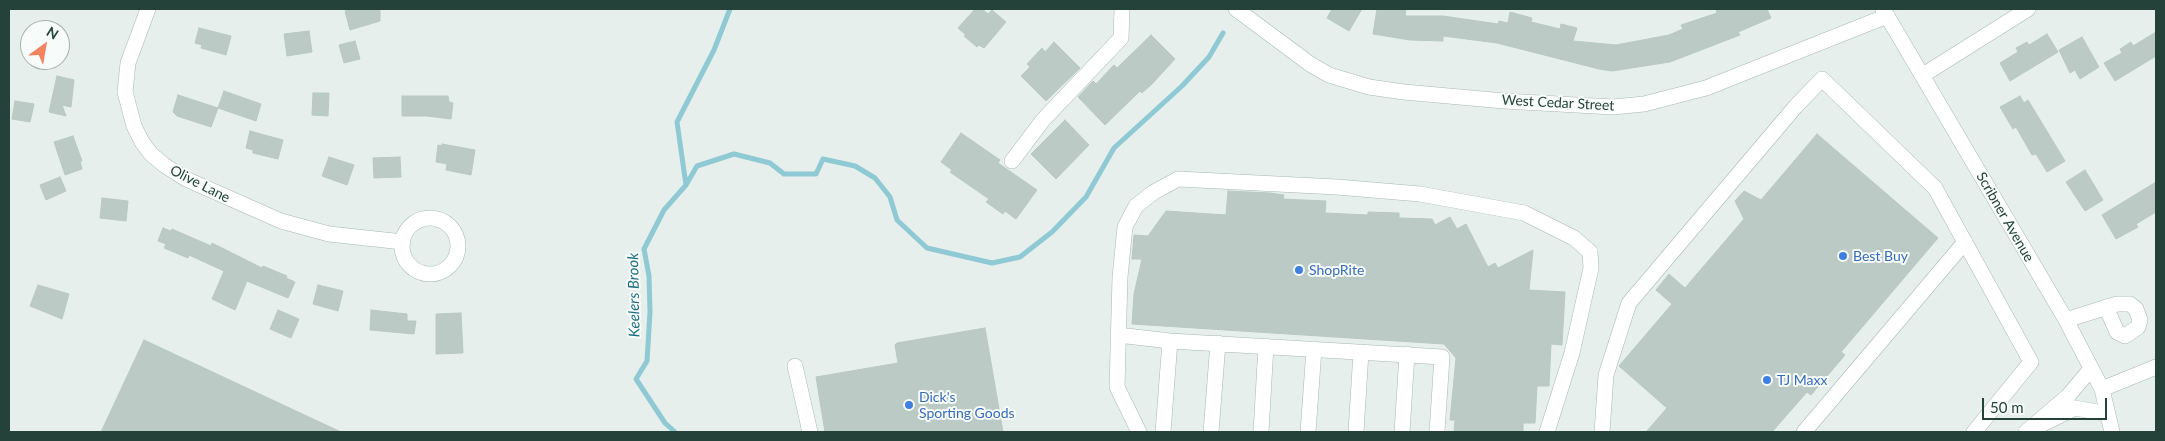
<!DOCTYPE html>
<style>
body{margin:0}
#map{position:relative;width:2165px;height:441px;overflow:hidden;background:#e6efeb;font-family:Lato,sans-serif}
canvas{display:block}
.frame{position:absolute;inset:0;border:10px solid #24423a;pointer-events:none}
.north{position:absolute;left:20px;top:20px;width:50px;height:50px;box-sizing:border-box;background:#f7fbf9;border:1px solid #a3b1ad;border-radius:50%;rotate:32deg;font-size:14px;font-weight:700;line-height:20px;text-align:center;color:#24423a}
.north::after{content:'';display:block;margin:auto;width:18px;height:22px;background:#f4845f;clip-path:polygon(50% 0,100% 100%,50% 72%,0 100%)}
.scale{position:absolute;left:1982px;top:398px;width:125px;height:22px;box-sizing:border-box;border:2px solid #24423a;border-top:0;padding-left:6px;font-size:15px;line-height:18px;white-space:nowrap;color:#24423a;-webkit-text-stroke:4px #f7fbf9;paint-order:stroke}
</style>
<div id="map">
<canvas width="2165" height="441"></canvas>
<div class="frame"></div>
<div class="north">N</div>
<div class="scale">50 m</div>
</div>
<script>
const g = document.querySelector('canvas').getContext('2d');
g.lineJoin = 'round';
function poly(rows) {
  const path = new Path2D();
  for (const r of rows) {
    if (r.length === 3) {
      path.moveTo(r[0] + r[2], r[1]);
      path.arc(r[0], r[1], r[2], 0, 2 * Math.PI);
      continue;
    }
    path.moveTo(r[0], r[1]);
    for (let i = 2; i < r.length; i += 2) path.lineTo(r[i], r[i + 1]);
  }
  return path;
}
function stroke(path, color, width, dash) {
  g.strokeStyle = color;
  g.lineWidth = width;
  g.lineCap = dash ? 'butt' : 'round';
  g.setLineDash(dash || []);
  g.stroke(path);
}
function fill(path, color) {
  g.fillStyle = color;
  g.fill(path, 'evenodd');
}
function write(font, color, halo, rows, align = 'center') {
  g.font = font + ' Lato,sans-serif';
  g.lineWidth = 4;
  g.setLineDash([]);
  g.textBaseline = 'middle';
  g.strokeStyle = halo;
  g.fillStyle = color;
  for (const [text, x, y, turn = 0] of rows) {
    g.save();
    g.translate(x, y);
    g.rotate((+turn || 0) * Math.PI / 180);
    g.textAlign = isNaN(turn) ? turn : align;
    if (halo) g.strokeText(text, 0, 0);
    g.fillText(text, 0, 0);
    g.restore();
  }
}
stroke(poly([
 [686,185,677,122,714,50,730,9],
 [675,432,665,423,636,379,647,361,650,312,649,276,644,249,664,210,686,185,697,166,734,154,770,163,784,174,816,174,823,159,855,166,875,178,890,197,897,220,927,248,992,263,1020,257,1052,232,1086,197,1114,148,1182,86,1209,57,1223,33]
]), '#8ec9d4', 5);
const building = poly([
 [354,9,380,9,380,21,350,30,345,11,354,9],
 [975,9,982,9,988,14,992,10,1006,22,984,48,979,45,977,47,964,36,966,35,958,28,975,9],
 [1332,9,1362,9,1349,31,1327,18,1332,9],
 [1377,9,1406,9,1405,16,1443,16,1498,24,1499,21,1508,23,1510,12,1532,18,1531,22,1560,29,1561,24,1577,28,1573,41,1616,45,1669,35,1683,29,1681,25,1717,13,1716,9,1767,9,1771,18,1738,32,1740,35,1670,62,1612,71,1599,69,1497,43,1443,36,1443,41,1410,40,1373,34,1377,9],
 [199,28,231,36,226,55,201,48,202,45,195,43,199,28],
 [309,31,312,52,287,56,284,34,309,31],
 [2156,32,2156,56,2115,81,2104,63,2122,53,2120,49,2131,42,2133,46,2156,32],
 [2047,34,2058,52,2010,81,2000,63,2018,52,2016,48,2027,42,2029,45,2047,34],
 [1151,35,1175,59,1152,84,1142,93,1140,91,1105,125,1078,97,1093,81,1096,84,1114,65,1117,68,1151,35],
 [2082,37,2099,67,2080,79,2075,70,2070,73,2059,50,2082,37],
 [355,41,360,59,344,63,339,45,355,41],
 [1054,42,1080,68,1046,101,1021,76,1030,67,1027,64,1042,48,1045,52,1054,42],
 [57,76,74,80,71,107,62,105,66,116,49,112,57,76],
 [224,91,261,104,256,121,218,108,224,91],
 [313,93,329,93,328,116,312,115,313,93],
 [178,95,218,108,211,127,177,116,173,112,178,95],
 [402,96,448,96,449,102,453,103,451,119,427,116,402,116,402,96],
 [2020,96,2024,103,2028,100,2065,161,2047,172,2036,154,2032,155,2016,127,2013,129,2000,107,2020,96],
 [15,101,34,104,30,122,12,119,15,101],
 [1065,120,1089,145,1056,179,1031,154,1065,120],
 [250,131,283,140,278,159,253,153,253,150,246,148,250,131],
 [961,133,1000,160,998,163,1037,190,1016,219,1005,211,1003,214,986,202,989,199,950,172,952,170,941,162,961,133],
 [1817,134,1938,238,1841,352,1845,355,1811,395,1807,392,1772,432,1646,432,1667,408,1619,366,1672,304,1656,290,1669,274,1685,288,1744,219,1735,201,1744,191,1761,200,1817,134],
 [73,136,82,161,80,161,82,169,65,175,54,142,73,136],
 [442,144,475,150,471,175,446,170,447,164,436,162,438,145,442,146,442,144],
 [329,157,354,165,347,185,322,176,329,157],
 [400,157,401,177,374,178,373,158,400,157],
 [2085,170,2103,200,2085,211,2066,182,2085,170],
 [60,177,66,191,46,200,40,185,60,177],
 [2156,182,2156,212,2136,224,2138,227,2116,239,2102,215,2156,182],
 [1228,191,1270,193,1284,195,1283,199,1326,201,1325,213,1368,215,1368,212,1399,213,1399,218,1432,219,1435,225,1450,217,1457,229,1466,224,1488,267,1495,263,1498,268,1533,250,1529,290,1565,292,1562,345,1551,344,1549,386,1537,386,1535,423,1523,423,1523,432,1454,432,1455,420,1450,420,1456,358,1444,344,1132,324,1134,294,1142,259,1132,259,1134,235,1148,236,1166,211,1226,215,1228,191],
 [102,198,128,201,126,221,100,218,102,198],
 [163,228,171,231,172,229,211,246,212,243,262,268,263,266,287,276,286,278,295,282,288,298,247,281,235,310,212,299,224,271,189,255,188,258,164,248,166,244,158,241,163,228],
 [38,285,69,294,62,319,30,306,38,285],
 [318,285,343,291,338,311,313,304,318,285],
 [278,310,299,319,291,338,270,329,278,310],
 [371,310,407,314,407,321,416,321,414,334,370,330,371,310],
 [461,313,463,353,436,354,436,314,461,313],
 [985,328,1003,432,825,432,816,377,898,363,895,345,897,343,985,328],
 [144,340,341,432,101,432,144,340]
]);
fill(building, '#bbcac4');
stroke(building, '#b8c9c2', 1);
const minor = poly([
 [148,9,128,63,125,92,134,126,142,142,151,154,164,165,186,179,281,221,329,234,403,242],
 [1236,9,1310,64,1329,75,1369,87,1404,92,1504,101,1613,107,1644,104,1706,88,1887,16],
 [1883,9,2066,320,2102,389,2112,432],
 [1923,75,2028,9],
 [1012,161,1043,120,1121,38,1122,9],
 [430,246,28],
 [2066,320,2117,304,2130,304,2136,309,2140,320,2138,327,2125,336,2117,332,2106,307],
 [1118,335,1170,341],
 [795,366,810,432],
 [2090,370,2068,396,2026,432,2075,408,2108,414],
 [2102,389,2156,367],
 [1139,432,1117,387,1120,277,1125,227,1136,206,1154,192,1178,179,1337,187,1420,194,1524,213,1574,238,1590,252,1591,268,1572,353,1547,432],
 [1163,432,1170,341,1442,357,1437,432],
 [1211,432,1218,343],
 [1261,432,1266,346],
 [1308,432,1314,349],
 [1356,432,1361,352],
 [1402,432,1407,354],
 [1602,432,1606,375,1629,303,1796,106,1822,79,1935,188,2031,362,1974,432],
 [1804,432,1965,242]
]);
stroke(minor, '#a8b8b2', 16);
stroke(minor, '#fff', 15);
for (const [x, y, r, color] of [
 [1843,256,5,"#3f7fe0"],
 [1299,270,5,"#3f7fe0"],
 [1767,380,5,"#3f7fe0"],
 [909,405,5,"#3f7fe0"]
]) {
  const dot = new Path2D();
  dot.arc(x, y, r, 0, 2 * Math.PI);
  g.fillStyle = color;
  g.fill(dot);
  stroke(dot, '#f7fbf9', 2);
}
write('14px', '#24423a', '#f7fbf9', [
 ["West Cedar Street",1558,103,3],
 ["Olive Lane",200,184,27],
 ["Scribner Avenue",2005,217,60]
]);
write('14px', '#366cbe', '#f7fbf9', [
 ["Best Buy",1853,256],
 ["ShopRite",1309,270],
 ["TJ Maxx",1777,380],
 ["Dick's",919,397],
 ["Sporting Goods",919,413]
], 'left');
write('italic 15px', '#1c6f80', '#f7fbf9', [
 ["Keelers Brook",634,295,-91]
]);
</script>
